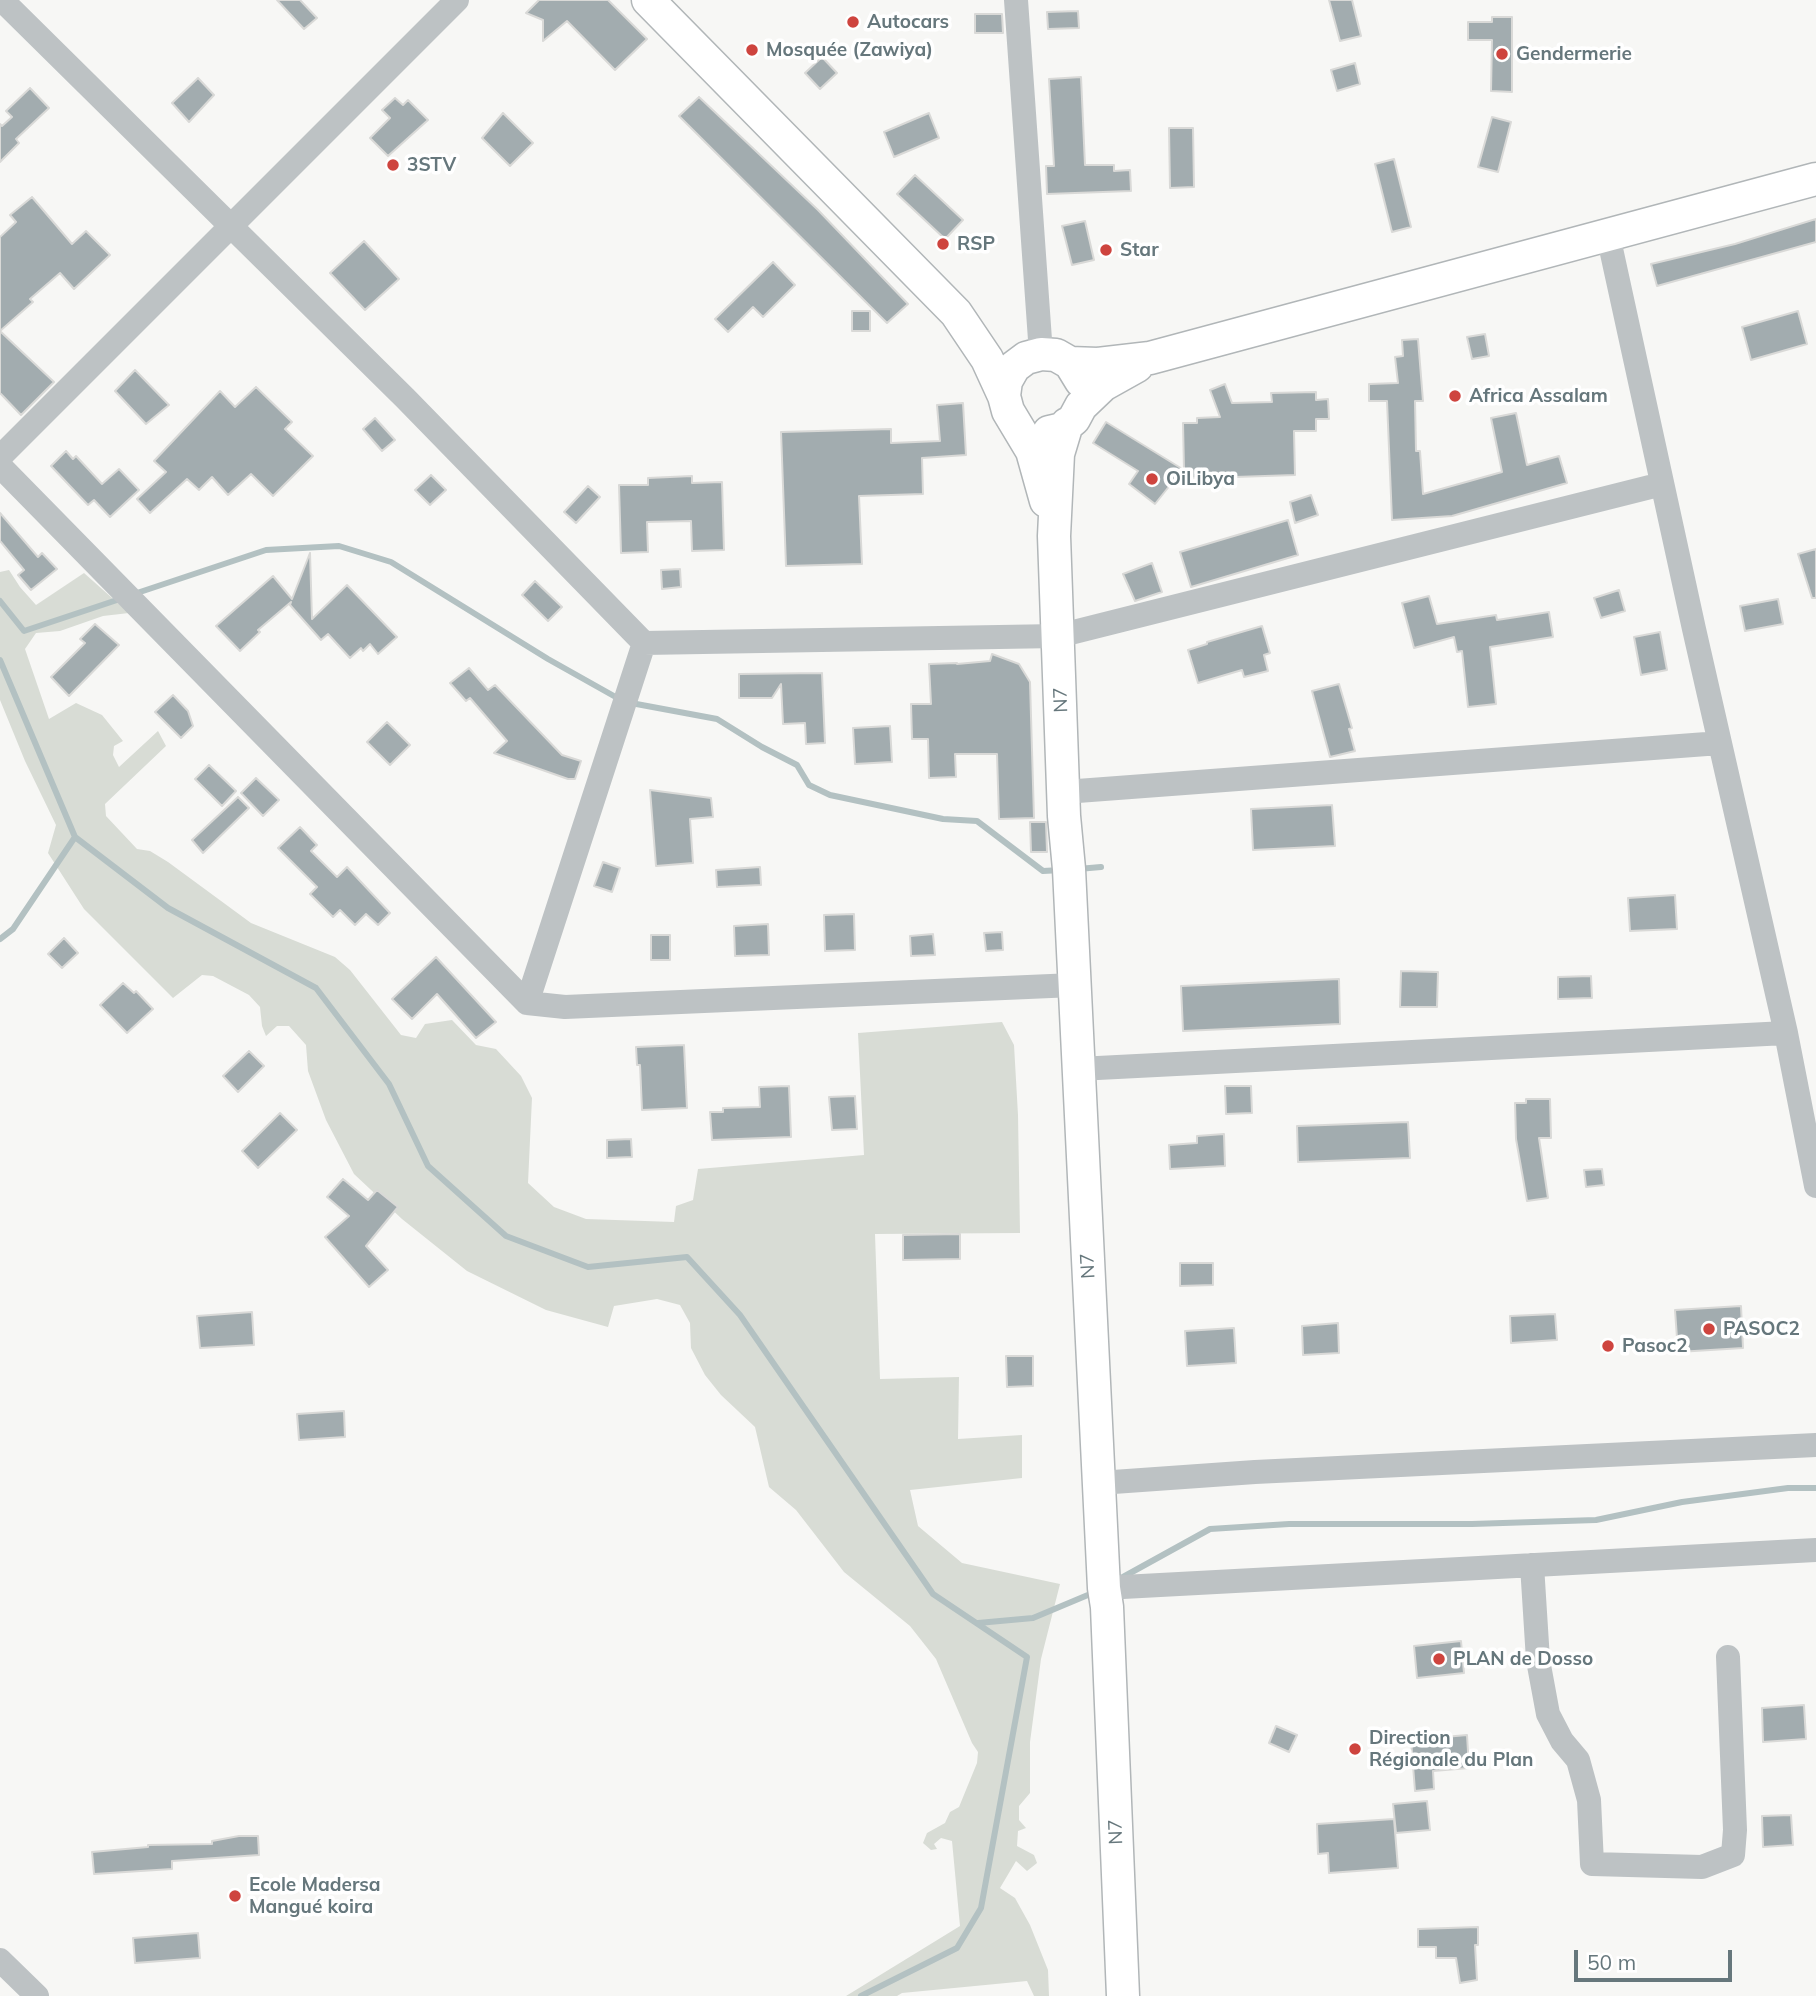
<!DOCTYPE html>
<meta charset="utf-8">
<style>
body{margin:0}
#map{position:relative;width:1816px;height:1996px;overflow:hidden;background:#f7f7f5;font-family:Mulish,sans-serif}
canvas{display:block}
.scale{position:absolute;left:1574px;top:1950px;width:158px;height:32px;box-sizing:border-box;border:4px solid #66777c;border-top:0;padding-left:9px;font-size:21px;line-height:24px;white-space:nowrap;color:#66777c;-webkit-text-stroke:5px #fff;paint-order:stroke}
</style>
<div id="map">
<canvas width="1816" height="1996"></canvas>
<div class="scale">50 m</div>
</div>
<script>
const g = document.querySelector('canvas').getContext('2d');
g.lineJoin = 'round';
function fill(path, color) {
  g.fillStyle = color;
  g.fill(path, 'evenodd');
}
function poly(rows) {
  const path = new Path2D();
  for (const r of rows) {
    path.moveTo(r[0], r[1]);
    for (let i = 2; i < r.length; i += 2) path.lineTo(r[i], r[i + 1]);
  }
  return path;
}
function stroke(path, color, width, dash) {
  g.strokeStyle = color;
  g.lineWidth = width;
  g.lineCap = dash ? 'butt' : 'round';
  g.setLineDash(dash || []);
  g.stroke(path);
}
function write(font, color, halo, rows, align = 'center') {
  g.font = font + ' Mulish,sans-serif';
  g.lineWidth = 7;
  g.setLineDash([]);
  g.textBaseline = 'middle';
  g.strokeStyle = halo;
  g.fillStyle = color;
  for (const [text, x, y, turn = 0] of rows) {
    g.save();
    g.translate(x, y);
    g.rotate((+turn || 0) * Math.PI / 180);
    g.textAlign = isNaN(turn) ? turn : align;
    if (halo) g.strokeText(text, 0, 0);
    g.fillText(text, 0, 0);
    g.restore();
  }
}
fill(poly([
 [9,570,20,587,36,605,84,573,129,613,103,616,60,631,36,633,25,649,49,719,76,703,102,715,123,741,114,746,113,755,119,767,158,731,166,746,105,804,106,816,137,849,150,851,168,862,251,923,335,957,350,970,401,1035,416,1038,425,1024,452,1020,476,1045,496,1049,521,1076,532,1098,528,1183,554,1207,586,1219,674,1222,676,1206,693,1200,698,1169,864,1155,858,1033,1002,1022,1014,1045,1018,1115,1020,1233,875,1234,880,1379,959,1377,958,1439,1022,1435,1022,1478,910,1490,918,1526,962,1563,1060,1584,1041,1659,1030,1742,1030,1793,1019,1806,1019,1820,1026,1828,1018,1831,1017,1846,1034,1855,1037,1863,1027,1871,1016,1861,1000,1888,1015,1898,1030,1925,1048,1970,1049,1996,1034,1996,1027,1981,902,1993,897,1996,846,1996,960,1926,952,1841,941,1838,934,1844,937,1849,931,1850,923,1843,927,1833,945,1823,950,1812,959,1807,977,1763,978,1752,972,1743,936,1659,910,1626,844,1572,796,1510,769,1487,755,1427,721,1395,705,1375,691,1348,690,1323,680,1305,657,1299,614,1306,608,1327,546,1310,467,1271,402,1219,354,1174,326,1120,308,1071,306,1045,289,1026,277,1026,266,1036,262,1026,260,1007,249,995,213,976,202,975,173,998,84,909,48,853,56,825,25,761,0,700,0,572]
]), '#d8dcd5');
stroke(poly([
 [134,594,266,550,339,546,391,562,548,659,621,700],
 [0,601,24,631,120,599],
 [0,660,75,837,168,908,316,988,389,1084,428,1166,506,1236,588,1267,687,1257,740,1315,933,1594,1027,1657,981,1908,957,1948,861,1996],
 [631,703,717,719,762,747,797,765,809,785,830,795,943,819,977,821,1043,871,1061,870],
 [1078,869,1101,867],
 [0,939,13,929,75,837],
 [1123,1577,1210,1529,1289,1524,1472,1524,1596,1520,1682,1502,1788,1488,1816,1488],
 [978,1623,1033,1618,1095,1592]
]), '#b3c1c2', 6);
const building = poly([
 [277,0,300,0,317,18,304,29,277,0],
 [539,0,608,0,647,39,615,70,567,21,543,41,543,20,526,13,539,0],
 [1329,0,1352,0,1361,36,1340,41,1329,0],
 [1078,11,1079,28,1048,29,1047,12,1078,11],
 [975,14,1002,14,1003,33,975,33,975,14],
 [1492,17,1512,17,1512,92,1491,91,1492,40,1468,40,1468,22,1492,22,1492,17],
 [822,57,837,73,820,89,805,73,822,57],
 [1355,63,1360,84,1337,91,1331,70,1355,63],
 [1081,77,1085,165,1114,165,1114,171,1130,170,1131,191,1047,194,1046,166,1054,166,1049,79,1081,77],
 [198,78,214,95,189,122,172,103,198,78],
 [30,88,49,108,16,139,19,143,0,162,0,124,2,126,12,117,6,111,30,88],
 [699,97,818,210,908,304,887,323,679,116,699,97],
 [395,98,403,105,408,100,428,120,388,156,370,138,390,118,382,110,395,98],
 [503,113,533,143,510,166,482,138,503,113],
 [929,113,939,138,894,157,884,132,929,113],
 [1492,117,1511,122,1498,172,1478,167,1492,117],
 [1169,128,1193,128,1194,187,1170,188,1169,128],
 [1394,159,1411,227,1392,232,1375,164,1394,159],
 [915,175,963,220,945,239,897,194,915,175],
 [32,197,72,244,86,231,110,255,74,289,60,273,30,299,33,302,0,331,54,382,21,415,0,393,0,237,16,222,10,215,32,197],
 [1816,219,1816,242,1657,286,1651,264,1735,244,1816,219],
 [1085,221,1094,260,1072,265,1062,226,1085,221],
 [364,241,399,279,365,310,330,273,364,241],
 [773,262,795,285,763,317,753,307,728,332,715,319,773,262],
 [852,311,870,311,870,331,852,331,852,311],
 [1798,311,1807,344,1751,360,1742,327,1798,311],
 [1485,334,1489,356,1472,359,1467,337,1485,334],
 [1418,339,1423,401,1415,401,1416,451,1420,451,1423,494,1502,472,1491,418,1516,413,1527,465,1559,456,1567,483,1452,516,1392,520,1387,401,1369,401,1369,384,1398,383,1395,357,1403,356,1402,340,1418,339],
 [135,370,169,405,146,424,115,391,135,370],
 [1225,384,1232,403,1272,402,1271,393,1316,392,1316,400,1328,399,1329,419,1316,419,1316,431,1294,431,1295,475,1175,479,1155,504,1129,484,1138,471,1093,443,1106,422,1184,470,1183,423,1197,423,1197,418,1220,417,1210,390,1225,384],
 [256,387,292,422,285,429,313,456,273,496,251,474,228,495,212,477,199,490,187,479,150,513,137,499,166,472,154,461,220,391,235,407,256,387],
 [963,403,966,455,922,458,923,494,859,496,862,564,786,566,781,432,891,429,891,443,940,441,937,405,963,403],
 [375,418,395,440,382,451,363,429,375,418],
 [66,451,73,459,76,456,102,484,119,469,139,490,110,517,94,500,88,505,51,466,66,451],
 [431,475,446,490,430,505,415,490,431,475],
 [692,476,692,483,722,482,724,550,692,551,691,521,647,522,648,552,621,553,619,485,648,485,648,478,692,476],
 [588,486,600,497,576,523,564,512,588,486],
 [1311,495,1318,515,1295,523,1290,502,1311,495],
 [0,513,38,557,42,553,57,569,31,590,18,575,24,570,0,541,0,513],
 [1288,520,1298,555,1191,587,1180,552,1288,520],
 [1816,549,1816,598,1812,598,1798,554,1816,549],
 [310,553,312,619,347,585,397,637,378,654,370,644,363,651,361,648,350,658,328,634,321,640,290,605,291,602,258,630,260,632,240,651,216,626,273,576,292,599,310,553],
 [1152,563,1162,592,1135,601,1123,574,1152,563],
 [680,569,681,587,662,589,661,570,680,569],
 [535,581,562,607,548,621,522,595,535,581],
 [1619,590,1625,611,1601,618,1594,598,1619,590],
 [1429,596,1437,624,1496,615,1497,620,1549,612,1553,637,1490,647,1496,704,1468,707,1462,651,1457,652,1454,637,1414,648,1402,603,1429,596],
 [1778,599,1783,624,1745,631,1740,606,1778,599],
 [95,624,119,645,69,696,51,677,85,643,80,639,95,624],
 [1262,626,1270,653,1264,655,1268,671,1244,677,1242,670,1198,683,1188,650,1207,644,1207,642,1262,626],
 [1660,632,1667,670,1641,675,1634,637,1660,632],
 [992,654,1019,664,1030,682,1034,818,999,819,997,754,955,754,956,777,929,778,928,739,912,739,911,704,931,704,929,664,957,663,957,664,990,661,992,654],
 [469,668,488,690,495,685,562,755,581,761,575,779,568,779,494,753,507,741,470,698,466,701,450,683,469,668],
 [822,673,825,743,806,744,805,723,783,724,781,684,772,698,739,698,739,674,822,673],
 [1339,684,1352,728,1349,729,1355,751,1330,757,1312,691,1339,684],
 [173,695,188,711,193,726,181,738,155,712,173,695],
 [387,722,410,745,390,765,367,742,387,722],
 [890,726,892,762,855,764,853,728,890,726],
 [209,765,236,791,222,806,195,779,209,765],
 [256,778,279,800,263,816,241,793,256,778],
 [650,790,711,798,713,817,690,819,693,863,656,866,650,790],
 [238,797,249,808,203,853,192,840,238,797],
 [1332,805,1335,846,1253,850,1251,809,1332,805],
 [1030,822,1046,822,1047,852,1031,852,1030,822],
 [300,827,317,845,311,851,337,877,347,867,390,913,378,925,366,914,355,925,340,910,333,917,310,894,317,887,278,848,300,827],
 [603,862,620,868,612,892,594,886,603,862],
 [760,867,761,885,717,887,716,870,760,867],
 [1675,895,1677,929,1630,931,1628,898,1675,895],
 [854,914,855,950,825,951,824,915,854,914],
 [768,924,769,955,735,956,734,926,768,924],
 [1002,932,1003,950,986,951,984,933,1002,932],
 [933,934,935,955,911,956,910,936,933,934],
 [651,935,670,935,670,960,651,960,651,935],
 [64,938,78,953,62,968,48,954,64,938],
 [436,957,496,1022,476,1038,437,994,412,1019,392,999,436,957],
 [1401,971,1438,972,1437,1007,1400,1007,1401,971],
 [1591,976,1592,998,1558,999,1558,977,1591,976],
 [1339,979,1340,1024,1183,1031,1181,986,1339,979],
 [123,983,134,993,136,991,153,1009,127,1033,100,1005,123,983],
 [684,1045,687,1108,642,1110,640,1065,637,1065,636,1047,684,1045],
 [249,1051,264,1066,238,1092,223,1076,249,1051],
 [789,1086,791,1137,712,1140,710,1112,723,1112,723,1108,760,1107,759,1087,789,1086],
 [1225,1086,1251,1086,1252,1113,1226,1114,1225,1086],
 [855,1096,857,1129,832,1130,829,1097,855,1096],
 [1526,1099,1550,1099,1551,1138,1539,1138,1548,1198,1527,1201,1516,1139,1515,1103,1526,1103,1526,1099],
 [280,1113,297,1130,258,1168,242,1151,280,1113],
 [1408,1122,1410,1158,1298,1162,1297,1126,1408,1122],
 [1224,1134,1225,1166,1170,1169,1169,1145,1197,1143,1197,1136,1224,1134],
 [631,1139,632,1157,607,1158,607,1140,631,1139],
 [1602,1169,1604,1185,1586,1187,1584,1170,1602,1169],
 [343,1179,368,1200,377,1190,398,1207,366,1246,388,1270,369,1287,325,1237,349,1216,327,1197,343,1179],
 [960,1234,960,1259,903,1260,903,1235,960,1234],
 [1180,1263,1213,1263,1213,1285,1180,1286,1180,1263],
 [1741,1306,1743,1348,1678,1352,1675,1310,1741,1306],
 [252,1312,254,1345,200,1348,197,1316,252,1312],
 [1555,1314,1557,1340,1511,1343,1510,1316,1555,1314],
 [1338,1323,1339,1353,1303,1355,1302,1326,1338,1323],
 [1234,1328,1236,1363,1187,1366,1185,1331,1234,1328],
 [1006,1356,1033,1356,1033,1386,1007,1387,1006,1356],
 [344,1411,345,1437,299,1440,297,1414,344,1411],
 [1461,1641,1464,1673,1417,1678,1414,1646,1461,1641],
 [1804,1705,1806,1739,1763,1742,1762,1708,1804,1705],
 [1276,1726,1297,1735,1289,1752,1269,1743,1276,1726],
 [1467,1735,1469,1768,1433,1771,1434,1789,1415,1791,1411,1740,1467,1735],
 [1427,1801,1430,1830,1396,1833,1393,1804,1427,1801],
 [1791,1815,1793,1845,1763,1847,1762,1816,1791,1815],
 [1394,1819,1398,1868,1329,1873,1328,1853,1318,1854,1317,1824,1394,1819],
 [239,1836,258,1836,259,1855,172,1861,172,1869,94,1874,92,1852,148,1847,148,1845,212,1844,212,1841,239,1836],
 [1478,1927,1478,1945,1475,1945,1477,1980,1460,1983,1456,1958,1436,1958,1436,1947,1418,1947,1418,1929,1478,1927],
 [198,1933,200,1958,135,1963,133,1938,198,1933]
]);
fill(building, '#a2acaf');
stroke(building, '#d9d9d7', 2);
const major = poly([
 [648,0,956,313,987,359,1004,396,1008,411,1032,451,1046,501],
 [1070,363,1098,364,1150,358,1816,179],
 [1004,396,1006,381,1014,367,1026,358,1041,354,1056,355,1070,363,1081,381],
 [1067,424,1058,454,1054,536,1064,816,1069,869,1104,1588,1107,1607,1123,1996],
 [1049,432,1062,429,1074,419,1081,406,1103,385,1137,366]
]);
stroke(major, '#b1b6b8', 35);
stroke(poly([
 [2,0,405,398,644,643,1058,636,1662,484],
 [1016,0,1041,354],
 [1608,235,1694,629,1786,1033,1816,1186],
 [0,457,457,0],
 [0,466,527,1003],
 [644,643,527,1003,565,1007,1074,985],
 [1064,792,1720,743],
 [1078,1069,1786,1033],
 [1099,1483,1255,1472,1816,1445],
 [1532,1565,1538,1660,1548,1714,1562,1741,1578,1760,1589,1800,1592,1864,1702,1867,1733,1855,1735,1830,1728,1657],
 [1104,1588,1816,1550],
 [0,1960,37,1996]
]), '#bdc2c4', 24);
stroke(major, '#fff', 32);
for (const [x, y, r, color] of [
 [853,22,7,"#ce443e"],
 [752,50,7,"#ce443e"],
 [1502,54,7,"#ce443e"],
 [393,165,7,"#ce443e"],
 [943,244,7,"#ce443e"],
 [1106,250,7,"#ce443e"],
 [1455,396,7,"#ce443e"],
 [1152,479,7,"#ce443e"],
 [1709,1329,7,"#ce443e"],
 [1608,1346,7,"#ce443e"],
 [1439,1659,7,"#ce443e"],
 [1355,1749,7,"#ce443e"],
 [235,1896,7,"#ce443e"]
]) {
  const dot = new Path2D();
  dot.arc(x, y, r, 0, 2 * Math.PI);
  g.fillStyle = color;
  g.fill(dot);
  stroke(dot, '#fff', 2.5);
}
write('bold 19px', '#66777c', '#fff', [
 ["Autocars",867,22],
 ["Mosquée (Zawiya)",766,50],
 ["Gendermerie",1516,54],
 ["3STV",407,165],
 ["RSP",957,244],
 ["Star",1120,250],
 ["Africa Assalam",1469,396],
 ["OiLibya",1166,479],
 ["PASOC2",1723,1329],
 ["Pasoc2",1622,1346],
 ["PLAN de Dosso",1453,1659],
 ["Direction",1369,1738],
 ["Régionale du Plan",1369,1760],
 ["Ecole Madersa",249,1885],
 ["Mangué koira",249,1907]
], 'left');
write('19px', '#66777c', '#fff', [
 ["N7",1061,700,-92],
 ["N7",1088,1266,-93],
 ["N7",1116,1832,-92]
]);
</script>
